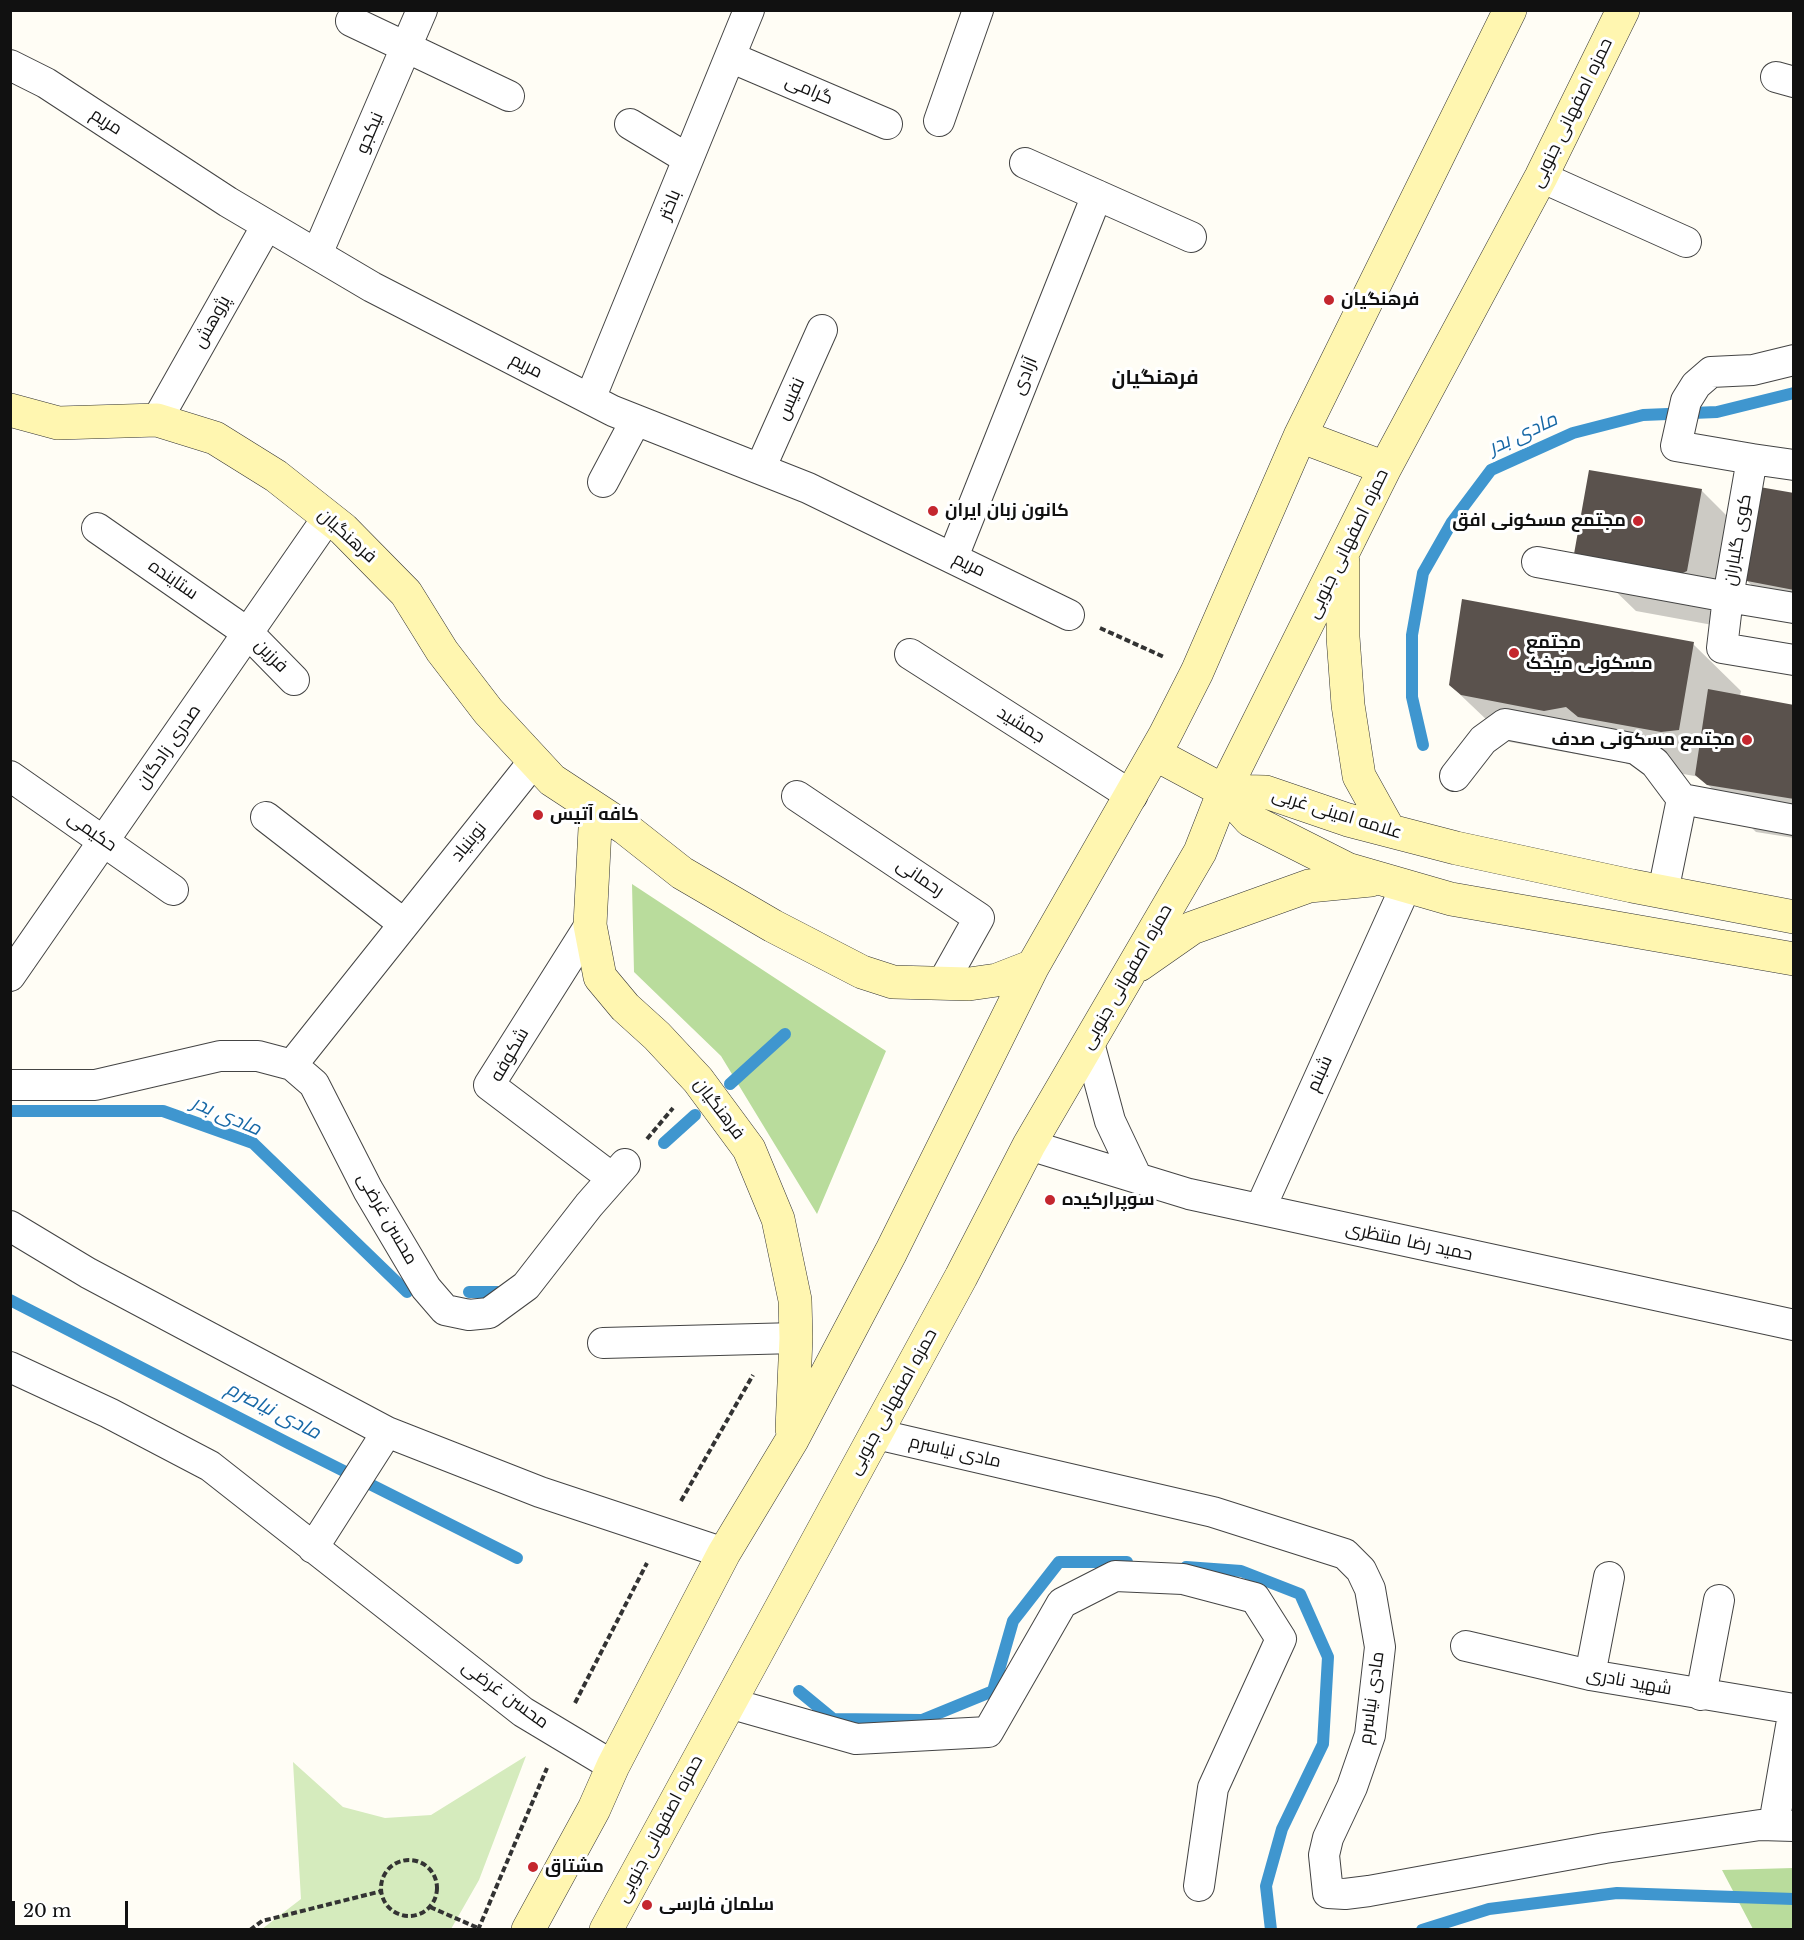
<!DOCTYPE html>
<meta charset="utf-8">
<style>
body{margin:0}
#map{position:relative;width:1804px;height:1940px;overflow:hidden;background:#fffdf5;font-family:"Libre Baskerville",serif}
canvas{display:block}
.frame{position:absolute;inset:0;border:12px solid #111;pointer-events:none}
.scale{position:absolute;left:12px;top:1901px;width:116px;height:27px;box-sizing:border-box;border:3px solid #111;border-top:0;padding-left:8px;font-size:18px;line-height:21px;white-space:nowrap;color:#111;-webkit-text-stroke:4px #fff;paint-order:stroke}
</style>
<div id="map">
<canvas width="1804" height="1940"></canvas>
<div class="frame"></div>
<div class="scale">20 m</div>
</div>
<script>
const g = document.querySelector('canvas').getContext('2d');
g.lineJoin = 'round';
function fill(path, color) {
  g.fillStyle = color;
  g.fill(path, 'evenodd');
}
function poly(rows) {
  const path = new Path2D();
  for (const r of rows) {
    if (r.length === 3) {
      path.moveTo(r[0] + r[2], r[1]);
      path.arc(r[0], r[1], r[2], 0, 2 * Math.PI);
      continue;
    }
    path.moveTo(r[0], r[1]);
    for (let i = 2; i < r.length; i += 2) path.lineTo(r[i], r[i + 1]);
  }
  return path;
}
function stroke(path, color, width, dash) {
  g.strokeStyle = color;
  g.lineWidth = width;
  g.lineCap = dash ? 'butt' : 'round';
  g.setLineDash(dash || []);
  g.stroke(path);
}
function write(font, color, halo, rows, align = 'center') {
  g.font = font + ' "Libre Baskerville",Cairo,serif';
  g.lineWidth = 6;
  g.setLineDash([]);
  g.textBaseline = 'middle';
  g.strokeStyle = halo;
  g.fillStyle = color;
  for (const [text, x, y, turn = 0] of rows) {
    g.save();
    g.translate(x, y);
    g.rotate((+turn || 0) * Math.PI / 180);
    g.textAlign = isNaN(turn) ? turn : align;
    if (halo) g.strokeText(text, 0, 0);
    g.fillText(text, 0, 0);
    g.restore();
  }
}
fill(poly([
 [526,1756,479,1880,451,1929,262,1929,301,1899,293,1762,343,1807,385,1818,431,1815]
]), '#d5ebbd');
fill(poly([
 [632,884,886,1051,817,1214,721,1056,634,972],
 [1793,1868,1793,1929,1753,1929,1722,1870]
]), '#b9dc9c');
fill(poly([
 [1701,490,1743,532,1794,495,1794,626,1742,576,1718,626,1636,611,1576,553],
 [1693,644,1741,691,1740,696,1794,706,1794,838,1756,832,1700,777,1627,764,1615,754,1592,757,1510,742,1450,685]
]), '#0003');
stroke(poly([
 [1423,745,1412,697,1412,635,1423,573,1452,522,1491,470,1573,433,1643,415,1717,412,1794,393],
 [730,1084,785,1034],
 [10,1111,163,1111,253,1143,407,1292],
 [664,1143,695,1115],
 [469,1292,499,1292],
 [10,1300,288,1443,517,1558],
 [1186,1567,1241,1571,1300,1594,1328,1657,1323,1744,1282,1829,1266,1886,1271,1930],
 [799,1691,833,1719,922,1720,993,1691,1013,1621,1059,1562,1127,1562],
 [1422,1930,1489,1909,1617,1893,1794,1899]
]), '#3f96cf', 12);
fill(poly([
 [1589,470,1702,489,1687,571,1670,579,1574,554],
 [1748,485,1794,493,1794,590,1747,581,1735,571],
 [1462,599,1694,642,1679,730,1661,732,1578,717,1566,707,1544,711,1461,695,1449,685],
 [1708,689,1794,705,1794,799,1707,785,1695,775]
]), '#5a524d');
const street = poly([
 [351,21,509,96],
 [730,57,887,124],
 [10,65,46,83,228,202,372,287,613,411,808,488,1069,615],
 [1776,77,1794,82],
 [939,121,978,10],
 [630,124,688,159],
 [1025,163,1191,237],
 [1541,177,1686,242],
 [317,254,422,10],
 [590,399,749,10],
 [157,420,267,225],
 [1752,459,1676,446,1686,401,1696,385,1711,372,1753,370,1794,360],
 [1794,465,1752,459,1728,597,1794,608],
 [760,469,822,330],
 [603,482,636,420],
 [97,528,248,633,294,680],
 [953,557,1097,195],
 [1537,562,1728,597,1722,648,1794,660],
 [910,654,1132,796],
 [10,776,173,890],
 [1455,776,1483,740,1505,724,1636,749,1655,763,1682,799,1663,892],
 [797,796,979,918,942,984],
 [1682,799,1794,820],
 [266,817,404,924],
 [590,925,489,1085,612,1178],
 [10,976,328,517],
 [1089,1043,1110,1121,1137,1178],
 [292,1065,534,761],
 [10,1085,95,1085,220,1056,258,1056,292,1065,314,1084,368,1190,426,1288,445,1310,469,1315,489,1313,526,1286,589,1205,625,1164],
 [1029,1145,1189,1194,1794,1325],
 [1260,1209,1406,886],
 [10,1226,88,1273,387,1432,540,1492,724,1553],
 [603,1343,796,1338],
 [10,1367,109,1413,210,1466,523,1712,613,1766],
 [876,1434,1213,1512,1345,1554,1361,1570,1370,1589,1380,1647,1370,1735,1352,1787,1328,1838,1324,1855,1328,1893,1345,1894,1369,1891,1605,1848,1760,1825,1794,1826],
 [313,1548,387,1432],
 [1466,1646,1590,1675,1794,1709],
 [1590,1675,1609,1577],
 [1701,1695,1719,1600],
 [729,1703,856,1739,988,1732,1062,1603,1115,1576,1183,1579,1255,1598,1281,1639,1213,1788,1199,1886],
 [1774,1824,1794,1709]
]);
const secondary = poly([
 [10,410,58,423,157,420,215,438,276,476,343,529,406,593,442,651,488,711,552,780,625,828,682,873,773,926,862,972,893,982,969,984,997,980,1033,966],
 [1300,436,1385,468],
 [1343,562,1343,637,1348,705,1359,776,1389,830],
 [1155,754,1224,791,1250,820,1347,869,1451,899,1794,959],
 [1224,791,1266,792,1348,820,1456,848,1632,886,1794,917],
 [596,809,590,925,600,977,625,1007,657,1036,698,1080,749,1149,778,1219,795,1300,796,1338,792,1429],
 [1139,965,1192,928,1309,886,1371,880],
 [528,1930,594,1809,613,1766,724,1553,792,1440,891,1252,1033,966,1165,735,1197,672,1300,436,1510,10],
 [606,1930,961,1277,1029,1145,1200,852,1224,791,1385,468,1541,177,1623,10]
]);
stroke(street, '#444', 32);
stroke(secondary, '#333', 34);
stroke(poly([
 [1100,628,1164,657],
 [647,1139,673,1108],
 [681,1501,753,1375],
 [575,1703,647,1563],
 [409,1888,28],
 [430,1907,478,1928],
 [250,1930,262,1921,382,1891],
 [478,1930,547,1768]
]), '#333', 4, [6, 3]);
stroke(street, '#fff', 30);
stroke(secondary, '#fff6b0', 33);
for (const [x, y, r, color] of [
 [1329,300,6,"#c4262e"],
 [933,511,6,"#c4262e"],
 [1638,521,6,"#c4262e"],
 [1514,653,6,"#c4262e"],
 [1747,740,6,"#c4262e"],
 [538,815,6,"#c4262e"],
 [1050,1200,6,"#c4262e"],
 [533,1867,6,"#c4262e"],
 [647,1905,6,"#c4262e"]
]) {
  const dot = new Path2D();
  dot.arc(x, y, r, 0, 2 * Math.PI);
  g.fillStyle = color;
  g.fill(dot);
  stroke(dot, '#fff', 2);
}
write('18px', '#111', '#fff', [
 ["گرامی",809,90,23],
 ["حمزه اصفهانی جنوبی",1572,113,-64],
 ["مریم",106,122,33],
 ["نیکجو",370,133,-67],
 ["باختر",670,205,-68],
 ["پژوهش",212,322,-61],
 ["مریم",526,366,27],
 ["آزادی",1025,376,-68],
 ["نفیس",791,399,-66],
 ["فرهنگیان",347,536,42],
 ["کوی گلباران",1738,540,-80],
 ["حمزه اصفهانی جنوبی",1348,544,-64],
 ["مریم",969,565,26],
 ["ستاینده",173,580,35],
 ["فرزین",271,656,45],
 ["جمشید",1021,725,32],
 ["صدری زادگان",169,747,-55],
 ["علامه امینی غربی",1337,814,17],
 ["حکیمی",92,832,35],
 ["نوبنیاد",469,842,-51],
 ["رحمانی",920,878,34],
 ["حمزه اصفهانی جنوبی",1127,977,-60],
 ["شکوفه",510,1055,-60],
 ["شبنم",1320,1074,-66],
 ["فرهنگیان",719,1109,53],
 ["محسن غرضی",387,1219,60],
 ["حمید رضا منتظری",1409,1242,12],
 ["حمزه اصفهانی جنوبی",893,1402,-61],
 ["مادی نیاسرم",955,1452,13],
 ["شهید نادری",1629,1682,10],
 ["محسن غرضی",505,1695,36],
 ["مادی نیاسرم",1372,1698,-82],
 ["حمزه اصفهانی جنوبی",660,1829,-62]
]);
write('bold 18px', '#111', '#fff', [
 ["فرهنگیان",1341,300],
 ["کانون زبان ایران",945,511],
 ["مجتمع مسکونی افق",1626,521,"right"],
 ["مجتمع",1526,643],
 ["مسکونی میخک",1526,664],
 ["مجتمع مسکونی صدف",1735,740,"right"],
 ["کافه آتیس",550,815],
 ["سوپرارکیده",1062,1200],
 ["مشتاق",545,1867],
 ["سلمان فارسی",659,1905]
], 'left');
write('bold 20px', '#111', '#fff', [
 ["فرهنگیان",1155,378]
]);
write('italic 20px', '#1768a6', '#fff', [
 ["مادی بدر",1523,434,-25],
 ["مادی بدر",226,1116,23],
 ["مادی نیاصرم",273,1411,27]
]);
</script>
